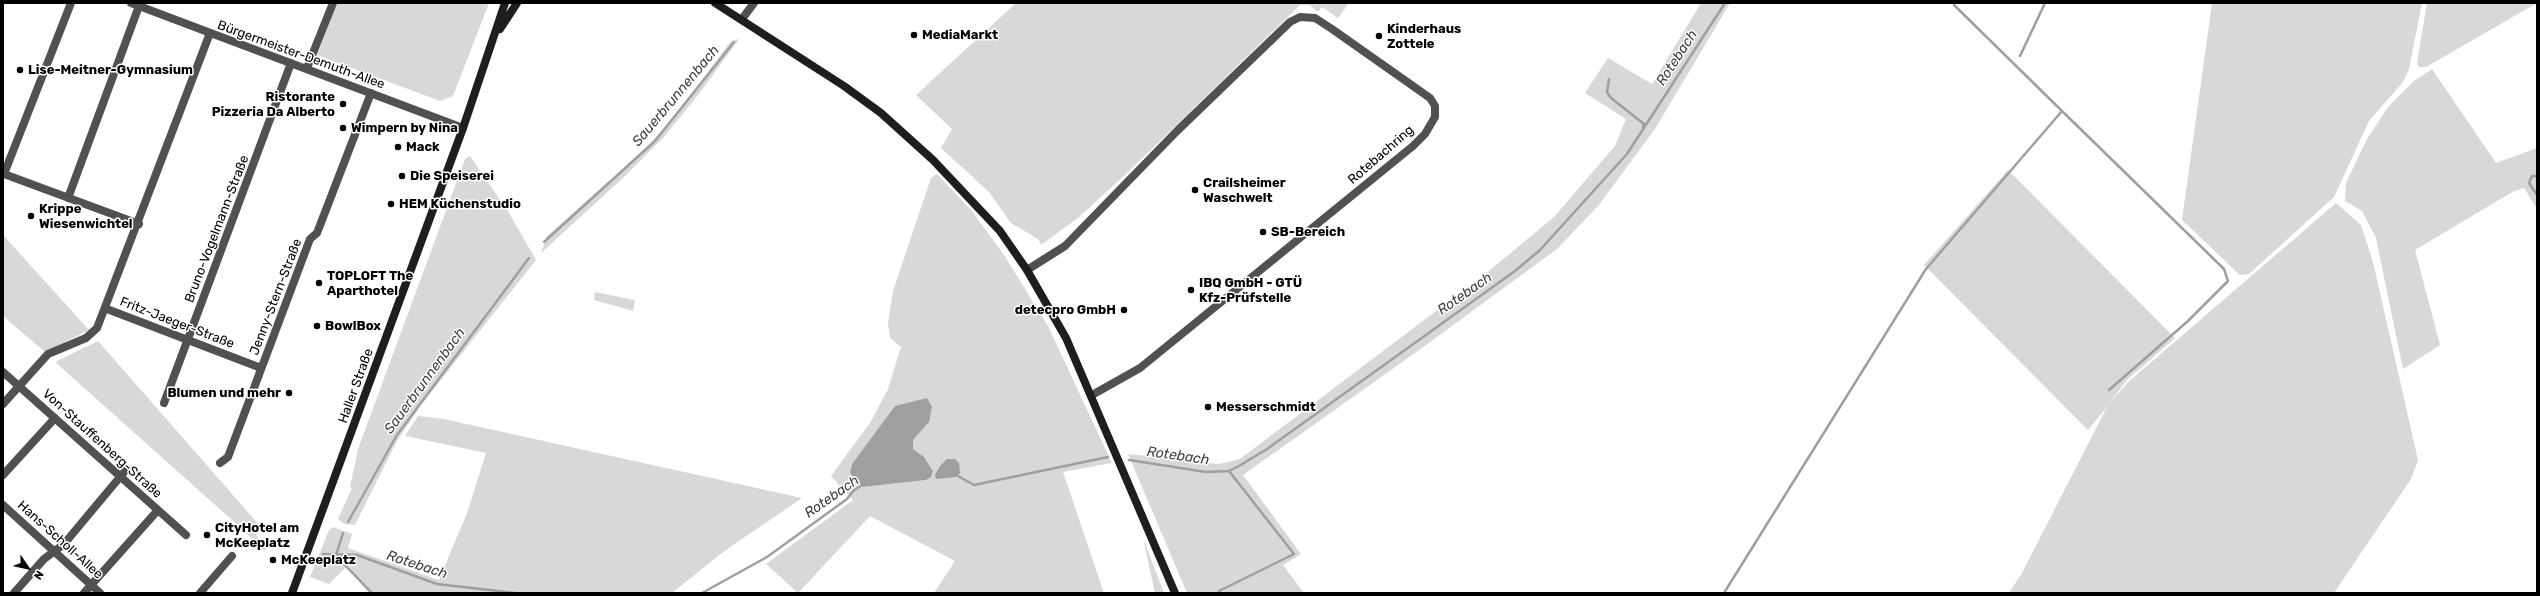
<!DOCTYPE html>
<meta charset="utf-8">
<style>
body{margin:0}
#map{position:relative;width:2540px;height:596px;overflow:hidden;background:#fff;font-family:Rubik,sans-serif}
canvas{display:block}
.frame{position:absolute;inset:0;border:4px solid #000;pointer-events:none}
.north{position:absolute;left:8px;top:548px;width:40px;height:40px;-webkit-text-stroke:3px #fff;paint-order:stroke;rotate:124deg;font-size:11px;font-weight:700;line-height:16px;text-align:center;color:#000}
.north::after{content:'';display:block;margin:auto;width:14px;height:18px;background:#000;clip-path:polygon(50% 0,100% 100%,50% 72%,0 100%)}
</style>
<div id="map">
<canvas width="2540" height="596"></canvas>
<div class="frame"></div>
<div class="north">N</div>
</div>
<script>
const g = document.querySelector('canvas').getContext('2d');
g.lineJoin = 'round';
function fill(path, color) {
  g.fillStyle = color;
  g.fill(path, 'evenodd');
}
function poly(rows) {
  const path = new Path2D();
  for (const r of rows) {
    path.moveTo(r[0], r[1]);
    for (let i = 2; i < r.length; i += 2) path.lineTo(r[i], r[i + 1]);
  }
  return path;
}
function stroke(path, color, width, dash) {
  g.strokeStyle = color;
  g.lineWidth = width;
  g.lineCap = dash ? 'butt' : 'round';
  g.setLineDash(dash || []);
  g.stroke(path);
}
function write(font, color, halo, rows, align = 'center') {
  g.font = font + ' Rubik,sans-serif';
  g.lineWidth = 3;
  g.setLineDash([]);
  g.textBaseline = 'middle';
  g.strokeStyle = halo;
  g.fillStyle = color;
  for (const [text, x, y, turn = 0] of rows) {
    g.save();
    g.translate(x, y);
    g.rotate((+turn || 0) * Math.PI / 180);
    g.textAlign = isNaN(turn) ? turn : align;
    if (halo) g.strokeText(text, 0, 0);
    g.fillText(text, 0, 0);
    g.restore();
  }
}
fill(poly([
 [337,3,489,3,453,96,440,101,317,55],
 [1016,3,1349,3,1338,18,1322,7,1318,12,1310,5,1300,5,1127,173,1079,217,1041,245,1038,239,1011,223,989,192,941,148,952,129,916,95],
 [1701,3,1730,3,1655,129,1598,206,1557,249,1415,353,1243,475,1301,554,1283,565,1304,593,1187,593,1128,454,1219,464,1240,459,1489,271,1554,217,1615,146,1626,119,1585,93,1608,58,1652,84],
 [2212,3,2422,3,2409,69,2403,82,2369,121,2334,197,2249,274,2240,275,2182,220],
 [2427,3,2537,3,2426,67,2419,67,2417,63],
 [739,39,699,94,664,137,625,176,541,253,547,236,645,149,673,118,731,41],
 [2432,69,2496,163,2537,148,2537,209,2524,188,2514,191,2415,250,2440,345,2403,369,2376,238,2362,211,2345,201,2346,183,2367,139,2388,107,2414,81],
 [470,156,509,213,536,260,421,405,397,441,355,525,344,524,338,519,352,488,350,487,358,449,465,159],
 [2008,170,2175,338,2126,381,2108,405,2127,383,2336,203,2361,225,2373,262,2418,460,2411,479,2334,593,2009,593,2022,573,2107,407,2088,430,1924,265],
 [937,174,971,210,1004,255,1048,326,1112,463,1063,472,1104,593,934,593,955,561,870,516,798,593,766,564,853,500,831,476,870,423,888,389,901,347,890,338,888,323,893,291,931,178],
 [895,406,929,422,913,440,913,449,924,457,933,471,926,480,863,487,852,475,851,466],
 [3,235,89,330,45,352,3,316],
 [595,292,635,300,633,311,594,300],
 [98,341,261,527,256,535,268,548,264,551,241,528,55,362],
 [418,416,444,419,802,498,723,552,672,593,369,593,346,567,329,584,310,577,329,530,333,527,352,534,348,548,439,580,467,513,486,453,405,436],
 [1143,538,1164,593,1155,593]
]), '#d8d8d8');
fill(poly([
 [927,398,932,407,929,422,913,440,913,449,924,457,933,471,931,477,926,480,863,487,850,473,852,464,895,406],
 [947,459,955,459,959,463,960,473,956,477,936,479,935,475,940,466]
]), '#9f9f9f');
stroke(poly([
 [2020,56,2045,3],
 [1609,79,1607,92,1611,98,1644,124,1643,127],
 [2062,111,2224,269,2228,281,2188,321,2109,390],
 [2537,176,2532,176,2529,183,2537,195],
 [544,242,655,141,734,42],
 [1129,460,1206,472,1229,471,1239,466,1267,449,1515,271,1540,250,1627,154,1725,3],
 [956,475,974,485,1108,457],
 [348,522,397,435,529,258],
 [323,554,357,555,437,584,516,593],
 [336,555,343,533],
 [336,556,372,593],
 [1219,591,1294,554,1229,471],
 [702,593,767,557,847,499,854,490,864,484],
 [1724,593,1926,269,2062,111,1954,5]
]), '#9f9f9f', 2.5);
stroke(poly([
 [71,3,4,174,139,224],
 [131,3,463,128],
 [742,19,754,3],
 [307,68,333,3],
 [68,198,139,6],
 [1027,270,1065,246,1178,130,1290,22,1300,17,1315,18,1332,29,1430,98,1435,106,1435,117,1425,134,1413,146,1140,368,1092,395],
 [107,309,261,368],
 [3,372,186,535],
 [164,403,291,63],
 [3,404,48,354,86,338,97,328,210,33],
 [220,463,228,457,310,239,317,233,371,93],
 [3,475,55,418],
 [3,505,100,593],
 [14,593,44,559,64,544,125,471],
 [84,593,158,510],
 [200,593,232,556]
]), '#515151', 8);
stroke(poly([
 [715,3,844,86,881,113,933,160,1000,231,1027,270,1066,338,1175,593],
 [500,29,517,3],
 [292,593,463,128,505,3]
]), '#1e1e1e', 8);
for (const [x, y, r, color] of [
 [914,35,4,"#000"],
 [1379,36,4,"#000"],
 [20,70,4,"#000"],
 [343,104,4,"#000"],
 [343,128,4,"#000"],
 [398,147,4,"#000"],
 [402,176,4,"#000"],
 [1195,190,4,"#000"],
 [391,204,4,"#000"],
 [31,216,4,"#000"],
 [1263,232,4,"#000"],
 [319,283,4,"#000"],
 [1191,290,4,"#000"],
 [1124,310,4,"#000"],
 [317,326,4,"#000"],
 [289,393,4,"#000"],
 [1208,407,4,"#000"],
 [207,535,4,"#000"],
 [273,560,4,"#000"]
]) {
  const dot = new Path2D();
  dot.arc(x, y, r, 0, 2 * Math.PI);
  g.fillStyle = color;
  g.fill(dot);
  stroke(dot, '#fff', 1.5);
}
write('bold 13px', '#000', '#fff', [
 ["Kinderhaus",1387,29],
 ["Zottele",1387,44],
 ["MediaMarkt",922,35],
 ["Lise-Meitner-Gymnasium",28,70],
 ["Ristorante",335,97,"right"],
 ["Pizzeria Da Alberto",335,112,"right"],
 ["Wimpern by Nina",351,128],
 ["Mack",406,147],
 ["Die Speiserei",410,176],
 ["Crailsheimer",1203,183],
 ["Waschwelt",1203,198],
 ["HEM Küchenstudio",399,204],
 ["Krippe",39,209],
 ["Wiesenwichtel",39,224],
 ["SB-Bereich",1271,232],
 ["TOPLOFT The",327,276],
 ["Aparthotel",327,291],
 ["IBQ GmbH - GTÜ",1199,283],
 ["Kfz-Prüfstelle",1199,298],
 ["detecpro GmbH",1116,310,"right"],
 ["BowlBox",325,326],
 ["Blumen und mehr",281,393,"right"],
 ["Messerschmidt",1216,407],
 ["CityHotel am",215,528],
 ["McKeeplatz",215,543],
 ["McKeeplatz",281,560]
], 'left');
write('13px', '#000', '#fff', [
 ["Bürgermeister-Demuth-Allee",301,55,20],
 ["Rotebachring",1381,155,-41],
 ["Bruno-Vogelmann-Straße",217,229,-69],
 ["Jenny-Stern-Straße",276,297,-69],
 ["Fritz-Jaeger-Straße",177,323,21],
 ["Haller Straße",356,386,-70],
 ["Von-Stauffenberg-Straße",102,444,42],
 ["Hans-Scholl-Allee",60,540,42]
]);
write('italic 14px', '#404040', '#fff', [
 ["Rotebach",1677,58,-57],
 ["Sauerbrunnenbach",676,96,-50],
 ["Rotebach",1465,294,-35],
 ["Sauerbrunnenbach",425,381,-54],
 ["Rotebach",1178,456,8],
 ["Rotebach",832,497,-35],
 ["Rotebach",417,565,18]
]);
</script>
